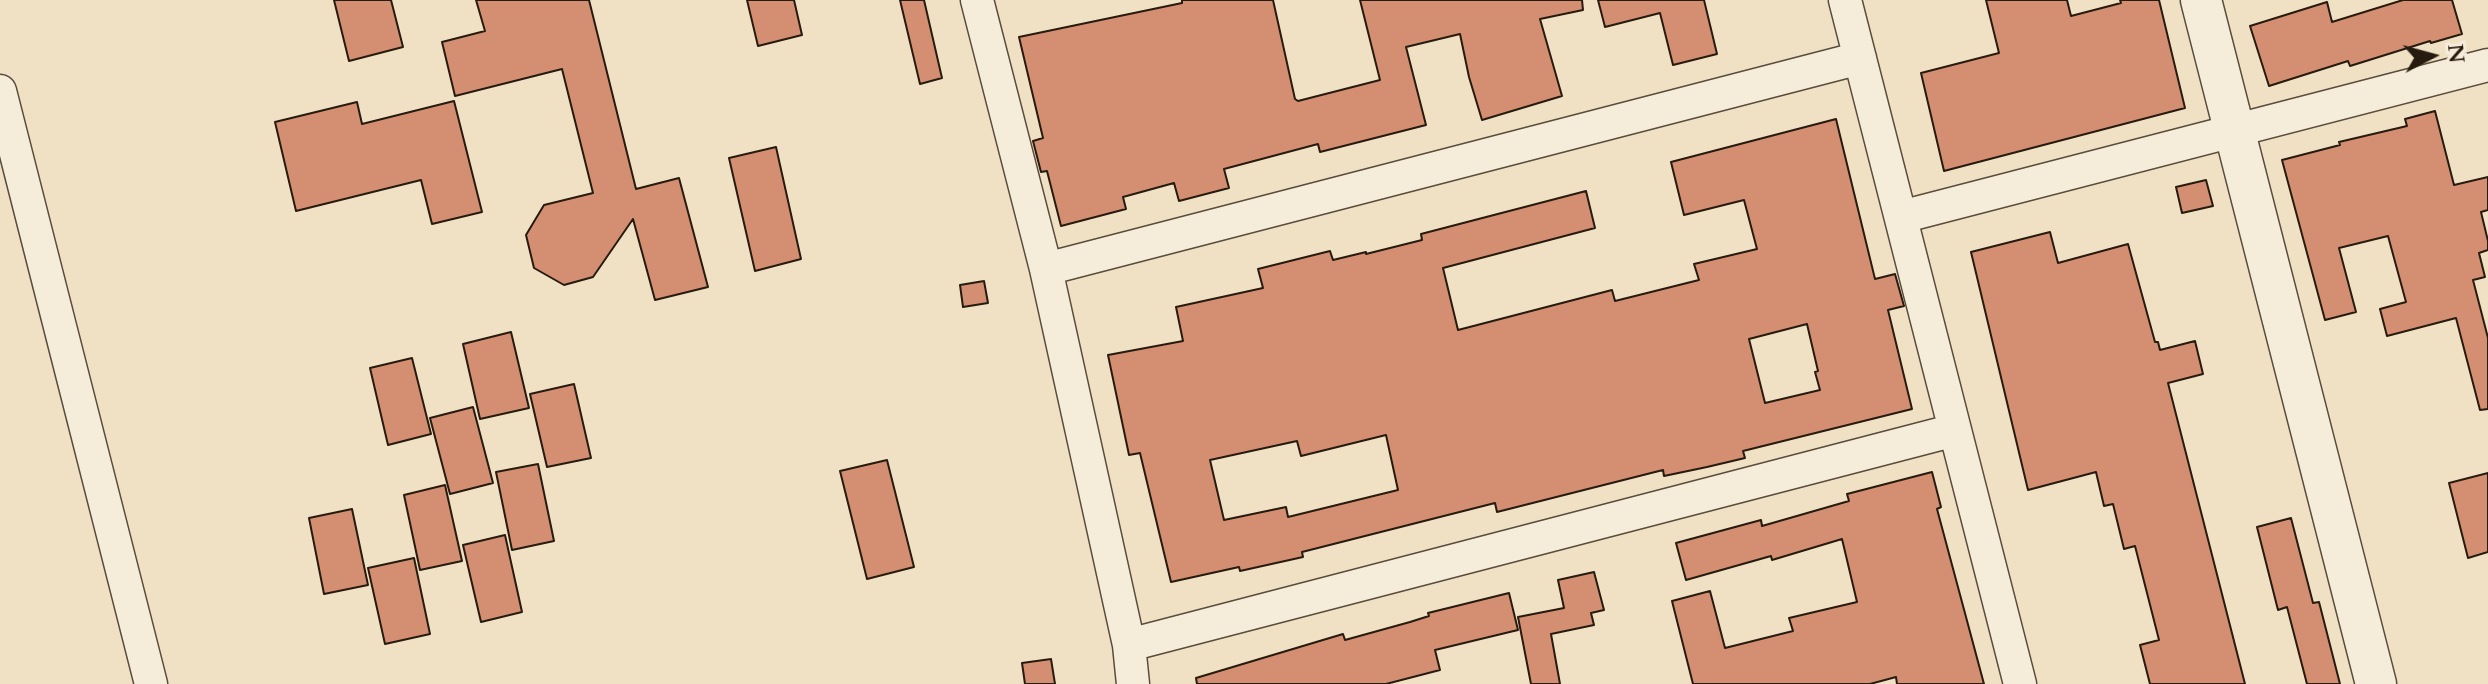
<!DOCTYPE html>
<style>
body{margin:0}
#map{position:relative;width:2488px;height:684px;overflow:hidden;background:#f0e1c4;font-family:Cardo,serif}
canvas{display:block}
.north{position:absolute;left:2392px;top:16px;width:80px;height:80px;-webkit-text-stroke:6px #f5ecd9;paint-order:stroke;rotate:84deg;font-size:22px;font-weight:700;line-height:32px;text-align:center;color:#271b0f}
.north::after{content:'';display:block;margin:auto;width:28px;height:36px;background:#271b0f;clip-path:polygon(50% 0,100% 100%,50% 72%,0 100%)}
</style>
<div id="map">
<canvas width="2488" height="684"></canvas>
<div class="north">N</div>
</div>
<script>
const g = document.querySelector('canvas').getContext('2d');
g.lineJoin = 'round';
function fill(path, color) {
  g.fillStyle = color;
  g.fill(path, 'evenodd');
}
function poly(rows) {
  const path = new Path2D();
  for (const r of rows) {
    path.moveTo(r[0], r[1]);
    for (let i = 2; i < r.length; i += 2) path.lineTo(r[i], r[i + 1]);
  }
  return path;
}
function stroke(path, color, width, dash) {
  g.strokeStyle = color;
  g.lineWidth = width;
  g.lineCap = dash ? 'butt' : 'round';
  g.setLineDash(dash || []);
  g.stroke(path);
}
const building = poly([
 [334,0,391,0,403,47,349,61,334,0],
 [476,0,589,0,636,189,679,178,708,287,655,300,633,219,593,277,564,285,534,268,526,235,544,205,593,193,562,69,455,96,442,42,485,31,476,0],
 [747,0,794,0,802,35,758,46,747,0],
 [900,0,924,0,942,78,920,84,900,0],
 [1182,0,1273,0,1295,99,1298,101,1380,80,1360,0,1582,0,1583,10,1540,19,1562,96,1482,120,1469,77,1460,34,1406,47,1426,125,1320,152,1318,144,1224,169,1229,188,1179,201,1174,183,1123,197,1126,209,1061,226,1047,171,1041,172,1033,141,1043,138,1019,37,1182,3,1182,0],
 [1598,0,1704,0,1717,54,1673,65,1660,13,1605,27,1598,0],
 [1986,0,2067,0,2071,16,2121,3,2120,0,2159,0,2185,108,1944,171,1921,73,1999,53,1986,0],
 [2403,0,2452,0,2462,34,2431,43,2430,41,2350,66,2348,61,2269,86,2250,26,2327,2,2332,22,2403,0],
 [454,101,482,212,432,224,421,180,296,211,275,122,357,102,362,124,454,101],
 [2435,111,2454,185,2488,177,2488,210,2481,212,2488,241,2488,250,2479,253,2485,277,2473,280,2488,338,2488,409,2480,410,2456,318,2387,336,2380,309,2406,302,2388,236,2339,248,2356,312,2325,320,2282,160,2340,145,2339,142,2407,126,2405,119,2435,111],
 [1836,119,1875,279,1895,274,1904,306,1888,310,1912,409,1743,451,1745,458,1707,467,1664,476,1663,470,1497,512,1495,503,1302,552,1303,557,1240,571,1239,567,1171,582,1140,453,1129,455,1108,355,1183,341,1176,307,1263,288,1258,269,1330,251,1333,260,1366,252,1366,254,1422,240,1421,234,1586,191,1595,228,1443,268,1458,330,1612,290,1615,301,1699,280,1694,264,1757,249,1744,200,1684,215,1671,162,1836,119],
 [1807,324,1818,371,1815,372,1820,390,1765,403,1749,339,1807,324],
 [1386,435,1398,490,1288,517,1286,507,1224,520,1210,460,1297,441,1301,456,1386,435],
 [776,147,801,259,755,271,729,158,776,147],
 [2206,180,2213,206,2182,213,2176,187,2206,180],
 [2050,232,2058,263,2128,244,2155,342,2158,342,2160,350,2195,341,2203,374,2168,383,2245,684,2150,684,2140,645,2159,640,2135,546,2124,549,2113,504,2104,506,2096,472,2028,490,1971,252,2050,232],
 [984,281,988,303,963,307,960,285,984,281],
 [511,332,529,408,480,419,463,344,511,332],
 [412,358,431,434,388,445,370,368,412,358],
 [574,384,591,458,547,467,530,394,574,384],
 [473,407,493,483,450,494,430,418,473,407],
 [887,460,914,567,867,579,840,471,887,460],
 [538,464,554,541,512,550,496,472,538,464],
 [1932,472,1941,507,1937,509,1984,684,1897,684,1896,677,1870,684,1693,684,1672,601,1710,591,1725,648,1793,631,1789,618,1857,602,1842,539,1772,560,1771,556,1686,580,1676,543,1761,520,1762,526,1849,501,1847,494,1932,472],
 [2488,473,2488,552,2468,558,2449,483,2488,473],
 [445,485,462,561,420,570,404,495,445,485],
 [352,509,368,585,324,594,309,518,352,509],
 [2291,518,2313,603,2319,602,2340,684,2307,684,2287,607,2278,610,2257,527,2291,518],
 [505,535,522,612,481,622,463,545,505,535],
 [414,558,430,634,385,644,368,568,414,558],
 [1594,572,1604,610,1591,613,1594,625,1551,634,1560,684,1531,684,1518,617,1564,608,1558,580,1594,572],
 [1509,593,1518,630,1435,650,1440,670,1386,684,1197,684,1196,678,1343,634,1345,640,1410,622,1429,616,1428,613,1509,593],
 [1051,659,1055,684,1025,684,1022,663,1051,659]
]);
fill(building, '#d48f72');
stroke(building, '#271b0f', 2);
const minor = poly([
 [977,0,1046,269,1129,645,1133,684],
 [1845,0,2020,684],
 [0,91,151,684],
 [1901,217,2488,65],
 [1046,269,1860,58],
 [1129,645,1955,430]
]);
const tertiary = poly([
 [2201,0,2376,684]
]);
stroke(minor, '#594c3c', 35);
stroke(tertiary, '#594c3c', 43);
stroke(minor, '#f5ecd9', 32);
stroke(tertiary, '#f5ecd9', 40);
</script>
